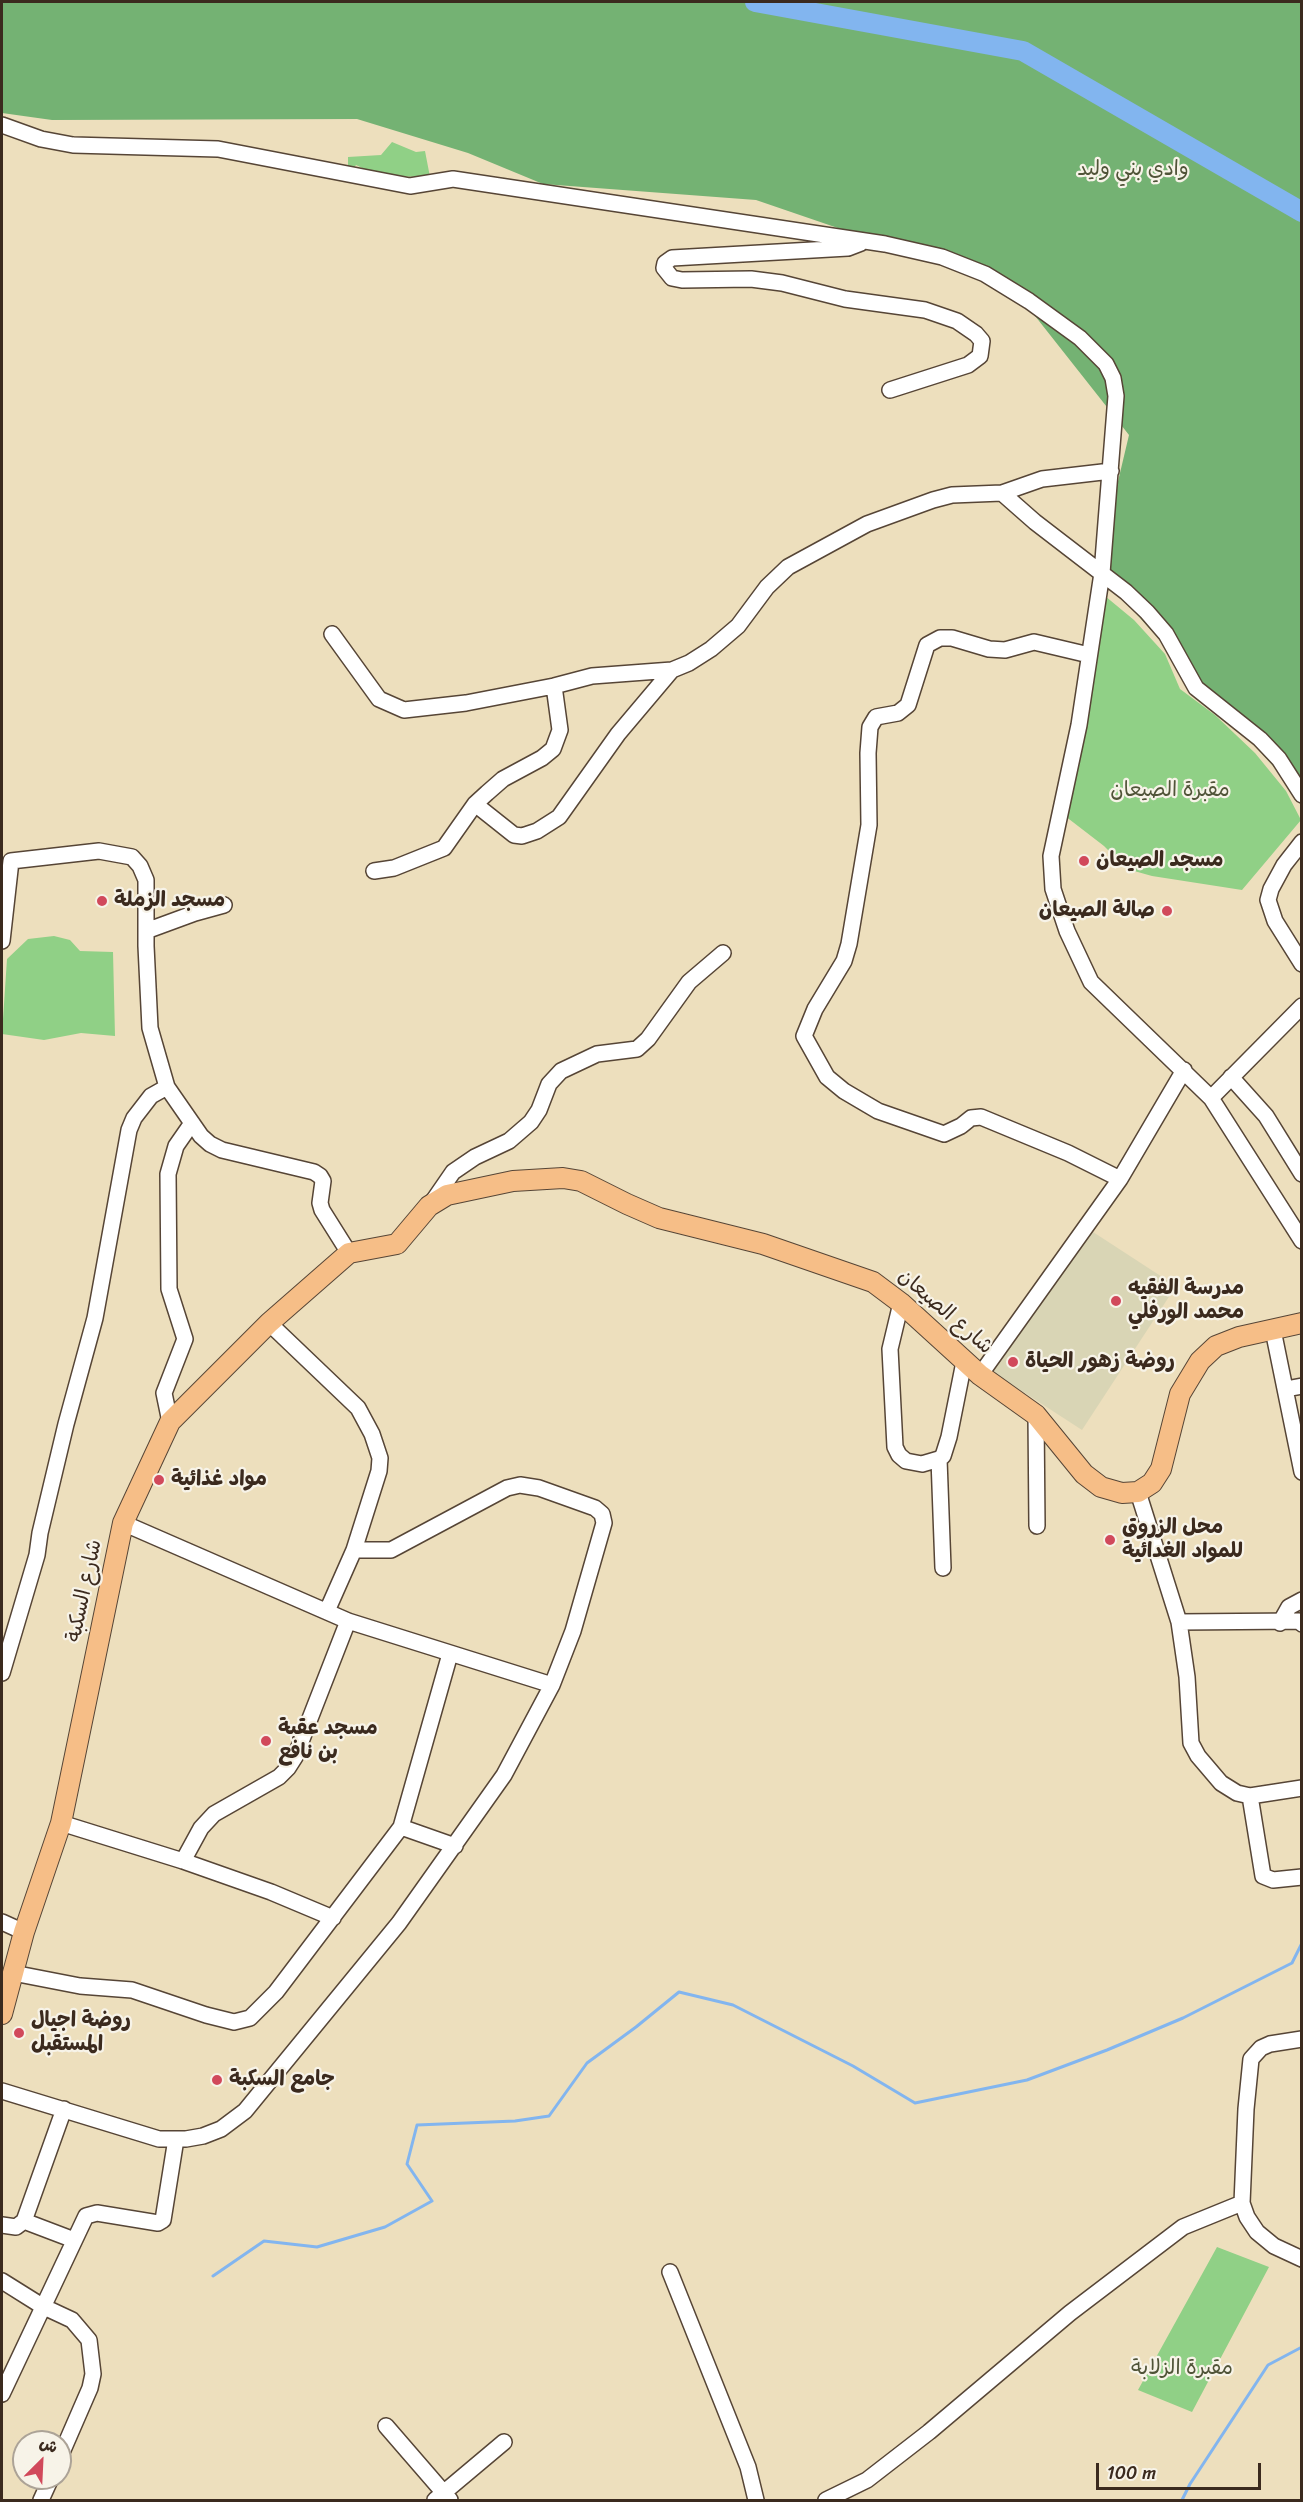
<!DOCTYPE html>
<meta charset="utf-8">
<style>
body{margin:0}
#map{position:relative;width:1303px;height:2502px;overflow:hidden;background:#eddfbd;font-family:Sriracha,"Playpen Sans Arabic",sans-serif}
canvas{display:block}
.frame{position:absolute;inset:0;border:3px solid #3b2a1e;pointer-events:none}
.north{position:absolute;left:12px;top:2430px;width:60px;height:60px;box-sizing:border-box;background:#f7f3e8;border:2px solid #aca397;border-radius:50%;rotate:24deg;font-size:16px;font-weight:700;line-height:24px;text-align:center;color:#3b2a1e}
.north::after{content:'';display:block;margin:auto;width:21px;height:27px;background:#d1495b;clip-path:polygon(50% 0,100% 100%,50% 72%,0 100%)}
.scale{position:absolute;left:1096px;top:2463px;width:165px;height:27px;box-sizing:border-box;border:3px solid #3b2a1e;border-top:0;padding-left:8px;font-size:18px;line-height:21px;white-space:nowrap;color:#3b2a1e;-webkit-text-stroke:4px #f7f3e8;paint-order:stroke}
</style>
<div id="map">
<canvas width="1303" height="2502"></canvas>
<div class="frame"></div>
<div class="north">ش</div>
<div class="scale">100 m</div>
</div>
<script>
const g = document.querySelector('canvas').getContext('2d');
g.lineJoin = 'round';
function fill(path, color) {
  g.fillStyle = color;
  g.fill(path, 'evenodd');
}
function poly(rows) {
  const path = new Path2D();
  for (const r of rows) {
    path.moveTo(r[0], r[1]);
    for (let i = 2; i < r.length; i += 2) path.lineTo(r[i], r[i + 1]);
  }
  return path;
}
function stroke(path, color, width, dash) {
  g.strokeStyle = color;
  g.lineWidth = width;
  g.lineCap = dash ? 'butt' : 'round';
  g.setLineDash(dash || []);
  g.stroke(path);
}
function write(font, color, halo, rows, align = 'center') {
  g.font = font + ' Sriracha,"Playpen Sans Arabic",sans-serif';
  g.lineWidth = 4.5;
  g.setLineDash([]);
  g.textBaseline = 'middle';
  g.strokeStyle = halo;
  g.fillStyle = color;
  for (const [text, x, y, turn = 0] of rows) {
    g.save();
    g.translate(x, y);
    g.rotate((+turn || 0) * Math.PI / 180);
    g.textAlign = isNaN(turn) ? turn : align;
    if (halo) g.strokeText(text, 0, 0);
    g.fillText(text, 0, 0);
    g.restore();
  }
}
fill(poly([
 [1090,1230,1176,1286,1082,1430,988,1369]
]), '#d9d5b5');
fill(poly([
 [392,142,416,152,425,151,430,177,379,176,356,165,353,169,348,167,348,157,381,155],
 [1105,596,1134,620,1165,654,1180,689,1215,715,1255,753,1286,791,1301,820,1242,890,1152,876,1127,869,1104,846,1065,816],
 [54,936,70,940,80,951,113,952,115,1036,81,1033,44,1040,2,1034,7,959,28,939],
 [1217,2247,1269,2267,1192,2412,1138,2390]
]), '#90d086');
fill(poly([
 [2,2,1301,2,1301,797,1097,570,1129,435,1013,288,756,200,543,184,468,153,357,119,52,120,2,113]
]), '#74b273');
stroke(poly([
 [213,2276,264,2241,317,2247,385,2227,432,2201,407,2164,417,2125,515,2121,549,2116,587,2063,636,2027,679,1992,733,2005,853,2066,915,2103,1027,2080,1107,2050,1183,2018,1292,1963,1302,1943],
 [1182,2500,1190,2484,1268,2365,1302,2347]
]), '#82b5ef', 3);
stroke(poly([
 [755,2,1023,51,1302,212]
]), '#82b5ef', 20);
const minor = poly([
 [2,125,41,139,73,145,218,149,410,186,453,179,885,244,942,257,985,274,1029,301,1080,338,1106,364,1113,378,1116,396,1102,573,1079,725,1051,856,1053,889,1067,931,1091,982,1211,1098,1302,1241],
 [861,243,848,248,672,258,665,263,664,268,672,278,682,280,751,279,782,283,845,299,925,310,957,321,976,334,982,341,980,356,968,365,890,390],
 [1002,493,1042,479,1111,471],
 [332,634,379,699,404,710,466,703,554,686,592,676,672,670,689,663,711,649,738,626,767,587,788,567,867,524,933,500,952,495,1002,493,1035,522,1126,592,1147,612,1166,634,1196,688,1260,739,1279,759,1302,795],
 [1089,655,1034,642,1005,650,989,649,952,638,940,638,927,645,908,705,898,713,876,717,870,727,868,753,869,825,849,944,844,961,815,1009,804,1036,827,1077,844,1091,878,1111,944,1134,961,1126,971,1118,981,1117,1068,1153,1120,1179,1184,1070],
 [475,804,514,835,522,836,537,831,559,817,618,734,672,670],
 [1302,842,1284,865,1271,889,1268,900,1275,921,1302,964],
 [374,871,394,868,444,848,475,804,487,793,503,779,542,758,553,749,560,730,554,686],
 [146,931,195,913,224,905],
 [2,941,11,861,99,851,132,857,140,866,146,880,146,946,150,1028,167,1087,201,1136,210,1144,222,1150,314,1172,320,1176,323,1181,320,1203,322,1210,349,1253],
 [1231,1077,1266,1116,1302,1174],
 [1211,1098,1302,1006],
 [433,1201,453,1172,475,1157,509,1141,531,1122,539,1110,549,1084,561,1071,597,1054,637,1049,648,1039,689,982,723,953],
 [901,1303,890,1349,895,1447,899,1455,906,1461,922,1464,939,1459,943,1456,949,1437,964,1362],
 [269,1323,358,1408,372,1434,380,1458,379,1471,354,1550,327,1611],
 [1273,1330,1302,1472],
 [980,1375,1120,1179],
 [1286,1389,1302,1386],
 [1036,1415,1037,1526],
 [170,1422,164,1393,185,1339,169,1289,168,1174,176,1146,192,1123],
 [939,1459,943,1568],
 [1138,1492,1179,1622,1187,1677,1191,1743,1198,1756,1221,1783,1237,1793,1250,1796,1302,1788],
 [123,1523,348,1621,552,1685],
 [1179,1622,1299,1621,1302,1624],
 [1280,1623,1289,1607,1302,1600],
 [2,1673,37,1555,40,1533,66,1424,95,1318,129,1130,134,1118,151,1096,167,1087],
 [1250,1796,1263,1876,1273,1880,1302,1877],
 [61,1823,183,1861,271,1892,333,1918],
 [401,1827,455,1846],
 [183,1861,201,1828,214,1814,279,1777,288,1768,295,1757,348,1621],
 [2,1922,24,1932],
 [13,1973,80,1986,132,1990,206,2015,234,2022,250,2018,276,1992,401,1827,450,1654],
 [1302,2039,1270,2044,1261,2048,1251,2059,1246,2109,1242,2203,1247,2217,1257,2232,1274,2246,1302,2259],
 [2,2091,159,2139,186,2139,203,2136,221,2129,245,2111,399,1923,504,1775,552,1685,573,1631,604,1523,602,1514,595,1508,539,1488,520,1485,507,1488,391,1550,354,1550],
 [24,2221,74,2240],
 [2,2225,16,2227,24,2221,64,2109],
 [670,2272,748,2467,756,2500],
 [2,2281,42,2306,72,2320,89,2340,93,2374,90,2388,60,2457],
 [2,2394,86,2216,97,2213,158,2223,163,2220,176,2139],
 [386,2426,450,2500],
 [41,2500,51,2478],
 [435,2500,504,2442],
 [826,2500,867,2480,929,2432,1070,2313,1183,2227,1242,2203]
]);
const major = poly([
 [2,2014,24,1932,61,1823,123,1523,170,1422,269,1323,349,1253,397,1244,429,1206,447,1195,513,1181,563,1178,581,1181,627,1204,659,1218,763,1244,873,1282,901,1303,980,1375,1036,1415,1084,1474,1101,1487,1122,1493,1138,1492,1152,1483,1161,1469,1180,1394,1200,1361,1216,1346,1239,1337,1302,1323]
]);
stroke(minor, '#564536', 18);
stroke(major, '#564536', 22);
stroke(minor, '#fff', 15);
stroke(major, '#f6be87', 20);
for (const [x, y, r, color] of [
 [1084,861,6,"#d1495b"],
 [102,901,6,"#d1495b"],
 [1167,911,6,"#d1495b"],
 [1116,1301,6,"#d1495b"],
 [1013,1362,6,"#d1495b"],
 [159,1480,6,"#d1495b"],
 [1110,1540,6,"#d1495b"],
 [266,1741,6,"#d1495b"],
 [19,2033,6,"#d1495b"],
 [217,2080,6,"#d1495b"]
]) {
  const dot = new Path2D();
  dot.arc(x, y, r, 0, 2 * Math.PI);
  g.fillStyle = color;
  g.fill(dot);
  stroke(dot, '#f7f3e8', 2);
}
write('21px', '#505438', '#f7f3e8', [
 ["وادي بني وليد",1133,170],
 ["مقبرة الصيعان",1170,791],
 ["مقبرة الزلابة",1182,2369]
]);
write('bold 21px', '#3b2a1e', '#f7f3e8', [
 ["مسجد الصيعان",1096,861],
 ["مسجد الزملة",114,901],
 ["صالة الصيعان",1155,911,"right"],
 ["مدرسة الفقيه",1128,1289],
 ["محمد الورفلي",1128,1313],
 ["روضة زهور الحياة",1025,1362],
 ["مواد غذائية",171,1480],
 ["محل الزروق",1122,1528],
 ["للمواد الغدائية",1122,1552],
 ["مسجد عقبة",278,1729],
 ["بن نافع",278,1753],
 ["روضة اجيال",31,2021],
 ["المستقبل",31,2045],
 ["جامع السكبة",229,2080]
], 'left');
write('21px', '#3b2a1e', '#f7f3e8', [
 ["شارع الصيعان",945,1312,41],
 ["شارع السكبة",85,1591,-78]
]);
</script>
